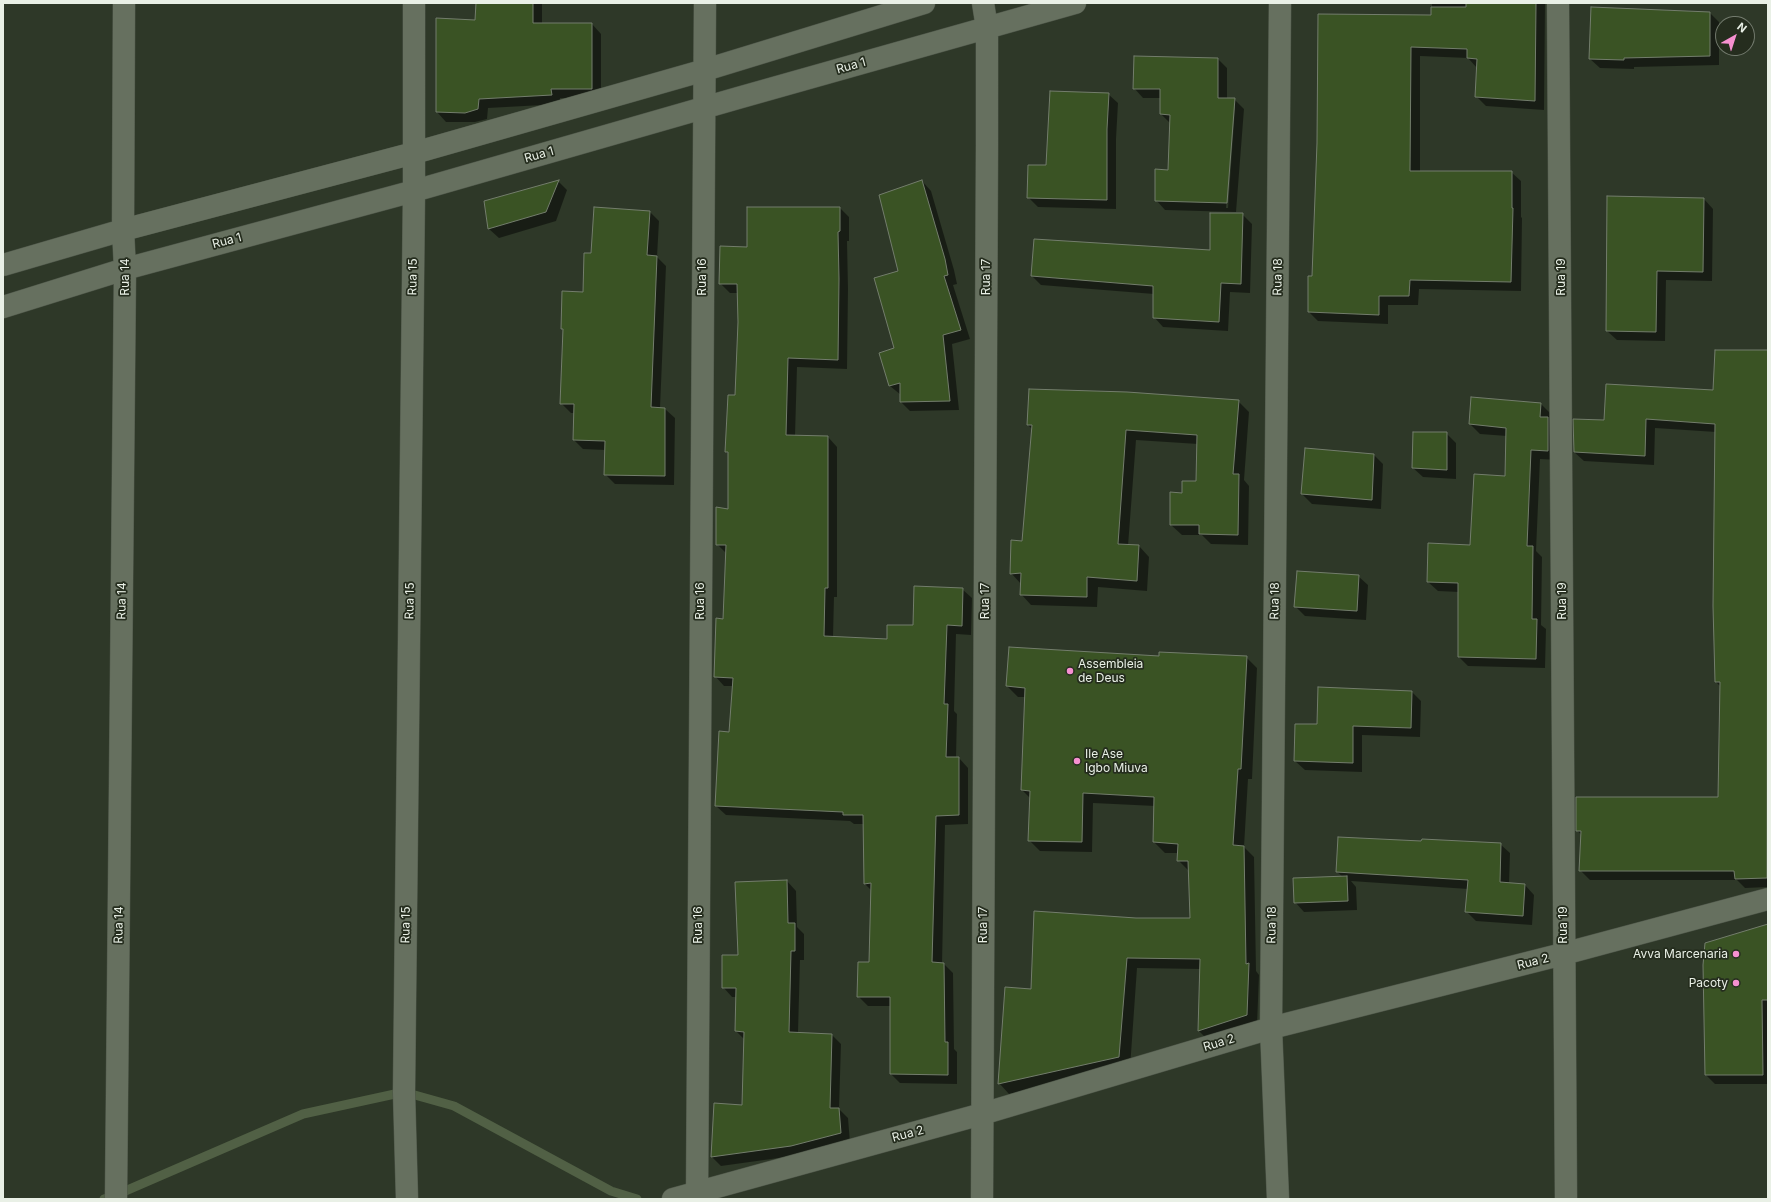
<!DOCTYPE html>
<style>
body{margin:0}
#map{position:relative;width:1771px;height:1202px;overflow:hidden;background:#2e3828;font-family:Inter,sans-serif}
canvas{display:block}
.frame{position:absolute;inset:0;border:4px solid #e9f0e6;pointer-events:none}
.north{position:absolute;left:1715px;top:16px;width:40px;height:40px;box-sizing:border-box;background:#252d1e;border:1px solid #737b6e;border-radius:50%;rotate:39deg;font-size:11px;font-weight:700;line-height:16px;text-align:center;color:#e9f0e6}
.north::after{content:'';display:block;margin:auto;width:14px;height:18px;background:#f690d0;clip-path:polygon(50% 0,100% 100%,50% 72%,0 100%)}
</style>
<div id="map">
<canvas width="1771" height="1202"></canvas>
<div class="frame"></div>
<div class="north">N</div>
</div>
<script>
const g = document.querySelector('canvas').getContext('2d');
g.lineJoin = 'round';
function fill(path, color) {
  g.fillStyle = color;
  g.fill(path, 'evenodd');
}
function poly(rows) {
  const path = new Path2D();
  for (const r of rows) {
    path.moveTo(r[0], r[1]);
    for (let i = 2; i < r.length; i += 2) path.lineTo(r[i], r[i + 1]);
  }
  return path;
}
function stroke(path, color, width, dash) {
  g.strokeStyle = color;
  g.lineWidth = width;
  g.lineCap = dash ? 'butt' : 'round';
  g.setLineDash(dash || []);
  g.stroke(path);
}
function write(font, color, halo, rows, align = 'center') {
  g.font = font + ' Inter,sans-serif';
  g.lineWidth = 3.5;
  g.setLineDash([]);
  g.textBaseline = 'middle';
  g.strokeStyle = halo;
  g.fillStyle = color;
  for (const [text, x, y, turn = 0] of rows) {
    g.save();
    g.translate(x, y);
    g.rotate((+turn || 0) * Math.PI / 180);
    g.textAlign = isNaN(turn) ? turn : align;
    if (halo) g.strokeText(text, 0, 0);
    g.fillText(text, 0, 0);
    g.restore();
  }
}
fill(poly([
 [476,3,542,3,542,24,592,24,601,34,601,98,560,98,561,104,488,108,487,119,475,122,446,122,437,112,437,19,476,21],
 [1432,3,1545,3,1544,110,1486,106,1476,96,1477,68,1468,58,1420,56,1420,172,1511,172,1521,181,1521,217,1522,218,1521,291,1419,289,1418,305,1388,305,1388,324,1318,321,1309,312,1313,277,1318,143,1432,16],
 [1709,12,1719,22,1719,65,1634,67,1634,69,1600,68,1590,59],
 [1218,59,1227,68,1227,99,1234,99,1244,109,1236,212,1165,210,1156,200,1169,171,1171,124,1161,114,1161,98,1143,98,1134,88],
 [1233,107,1235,107,1228,208,1226,208],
 [1108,94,1118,103,1116,139,1116,209,1038,207,1028,197,1046,166],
 [558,181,567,190,556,221,499,238,489,229,485,202],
 [922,181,931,191,954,270,957,284,953,285,970,339,952,344,959,410,910,411,901,402,901,395,890,386,895,349,900,272],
 [1704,199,1713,209,1712,281,1666,280,1665,341,1617,340,1607,331],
 [840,208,849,217,849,241,847,241,848,289,847,369,797,367,795,436,828,437,837,447,837,597,834,597,833,637,888,640,914,626,962,589,972,598,971,635,956,634,954,711,957,714,956,758,959,758,968,768,968,824,945,825,942,964,944,964,953,973,954,1049,957,1052,957,1084,900,1083,891,1074,891,1006,868,1006,858,996,870,963,872,891,865,884,864,824,854,824,850,821,726,815,716,806,730,733,733,686,724,686,715,676,724,620,727,554,717,544,729,510,729,454,726,452,736,396,739,322,738,293,730,293,720,283,748,248],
 [650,212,659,221,657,257,666,266,660,408,665,409,675,418,674,485,615,484,605,474,605,450,583,449,574,440,575,413,571,413,561,403,564,331,562,329,584,293,591,254],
 [1242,214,1252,224,1250,293,1230,292,1228,331,1163,327,1154,317,1154,294,1041,285,1032,276,1211,251],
 [1716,351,1768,351,1768,887,1745,888,1737,880,1590,880,1580,870,1582,836,1577,830,1719,798,1721,687,1716,682,1716,432,1655,428,1654,465,1584,461,1574,452,1605,421,1714,391],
 [1238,401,1249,412,1244,480,1249,486,1248,545,1211,544,1202,535,1182,535,1171,525,1183,494,1197,482,1198,444,1136,440,1128,546,1139,546,1149,557,1147,591,1098,587,1097,607,1031,605,1021,594,1021,584,1011,573,1023,542,1033,430,1028,425],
 [1541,404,1550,413,1550,420,1557,428,1558,460,1540,459,1536,551,1542,557,1541,625,1546,629,1545,668,1468,666,1459,657,1459,592,1438,591,1428,582,1471,546,1505,477,1507,436,1480,434,1470,424],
 [1446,433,1456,443,1456,479,1423,477,1413,468],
 [1374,455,1383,464,1381,509,1312,504,1302,494],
 [1358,576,1368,585,1366,620,1305,616,1296,607],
 [1160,657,1246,657,1257,668,1252,779,1248,779,1244,847,1254,857,1256,971,1259,975,1257,1025,1209,1041,1199,1031,1200,969,1137,968,1130,1068,1009,1094,999,1083,1032,990,1135,919,1191,919,1189,871,1178,860,1178,853,1165,853,1154,842,1155,806,1093,803,1092,852,1040,851,1029,840,1030,798,1022,790,1026,697,1018,697,1007,686],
 [1412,692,1421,701,1420,737,1362,735,1362,772,1305,770,1295,761,1318,726],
 [1500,844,1510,853,1509,884,1525,885,1534,895,1532,925,1476,921,1466,911,1468,889,1351,881,1356,887,1357,910,1304,912,1295,902,1343,877,1337,872],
 [787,881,796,891,797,927,804,934,804,960,800,960,798,1033,831,1034,841,1044,839,1109,848,1118,850,1143,800,1155,721,1166,712,1157,743,1106,745,1040,736,1031,737,997,732,997,723,987,739,956],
 [1768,925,1768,1084,1715,1084,1706,1075]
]), '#0007');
stroke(poly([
 [104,1199,116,1195,303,1114,404,1092,454,1106,611,1191,637,1199]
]), '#516045', 9);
const building = poly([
 [476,3,533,3,533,23,592,23,592,89,551,89,552,95,479,99,478,109,465,113,436,112,436,18,475,20,476,3],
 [1466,3,1536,3,1535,101,1475,97,1477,59,1467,58,1467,49,1411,47,1410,171,1512,171,1512,208,1513,208,1511,282,1410,280,1409,296,1379,296,1379,315,1308,312,1308,276,1312,276,1317,143,1318,14,1431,15,1431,7,1466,7,1466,3],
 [1591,7,1710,12,1710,56,1624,58,1624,60,1589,59,1591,7],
 [1134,56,1218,58,1218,98,1235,98,1227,203,1155,201,1155,169,1168,170,1170,115,1160,114,1160,89,1133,89,1134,56],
 [1050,91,1109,93,1107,129,1107,200,1027,198,1028,165,1046,165,1050,91],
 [559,180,546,212,488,229,484,201,559,180],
 [922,180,945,259,948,275,944,276,961,330,943,335,950,401,900,402,900,383,889,386,879,353,894,348,874,278,898,271,879,195,922,180],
 [1607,196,1704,198,1703,272,1657,271,1656,332,1606,331,1607,196],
 [594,207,650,211,647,255,657,256,651,407,665,408,665,476,604,475,605,441,573,440,574,404,560,404,563,329,561,329,562,291,583,292,584,253,591,253,594,207],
 [747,207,840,207,840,231,838,232,839,279,838,360,788,358,786,435,828,436,828,588,825,588,824,636,887,639,887,625,913,625,914,586,963,588,962,626,947,625,944,704,948,704,946,757,959,757,959,815,936,816,932,962,944,963,945,1042,948,1042,948,1075,890,1074,890,997,857,997,858,962,869,962,871,883,864,884,863,815,843,815,843,812,715,806,719,731,729,732,733,678,714,677,716,618,723,619,726,545,716,545,716,507,728,509,728,452,725,452,728,395,735,395,738,322,737,284,719,284,720,246,747,247,747,207],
 [1210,213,1243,213,1241,284,1221,283,1219,322,1153,318,1153,286,1031,276,1034,239,1210,250,1210,213],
 [1715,350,1768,350,1767,878,1735,879,1734,871,1579,871,1581,831,1576,831,1576,797,1718,797,1720,682,1715,682,1713,606,1715,424,1646,419,1645,456,1574,452,1573,419,1604,420,1606,384,1713,390,1715,350],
 [1029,389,1127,392,1239,400,1233,474,1239,474,1238,535,1199,534,1199,525,1170,525,1170,492,1182,493,1182,481,1196,481,1197,435,1126,430,1118,544,1139,545,1137,581,1087,577,1087,597,1020,595,1021,573,1010,574,1011,540,1022,541,1032,425,1027,425,1029,389],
 [1471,397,1541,403,1540,417,1548,417,1548,451,1531,450,1527,546,1533,546,1532,619,1537,619,1536,659,1458,657,1458,583,1427,582,1428,543,1470,545,1474,474,1505,476,1506,428,1469,424,1471,397],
 [1413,432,1447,432,1447,470,1412,468,1413,432],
 [1305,448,1374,454,1372,500,1301,494,1305,448],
 [1297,571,1359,575,1357,611,1294,607,1297,571],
 [1009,647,1159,656,1159,652,1247,656,1241,769,1238,769,1233,845,1244,846,1246,964,1249,963,1247,1015,1198,1031,1200,959,1127,958,1119,1057,998,1084,1005,987,1031,989,1034,911,1136,918,1190,918,1188,861,1177,861,1178,844,1153,842,1154,797,1083,793,1082,842,1028,841,1030,791,1021,790,1025,688,1006,686,1009,647],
 [1318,687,1412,691,1411,728,1353,726,1353,763,1294,761,1295,724,1317,724,1318,687],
 [1338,837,1421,841,1422,839,1501,843,1500,882,1525,884,1523,916,1465,912,1468,880,1336,872,1338,837],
 [1347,876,1348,901,1294,903,1293,878,1347,876],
 [787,880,788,923,795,923,795,951,791,951,789,1032,832,1034,830,1108,839,1108,841,1133,791,1146,711,1157,714,1103,742,1105,744,1032,735,1031,736,988,722,988,722,955,738,955,735,882,787,880],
 [1768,924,1768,1000,1762,1000,1763,1075,1705,1075,1703,965,1705,943,1768,924]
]);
fill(building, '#3a5324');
stroke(building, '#737d6c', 1);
const minor = poly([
 [1558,3,1566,1199],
 [3,265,123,230,414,153,705,70,924,3],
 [3,307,125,269,414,191,738,98,1075,3],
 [116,1199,125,269,123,230,124,3],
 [407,1199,404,1092,414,191,414,3],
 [673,1199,982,1114,1271,1028,1563,954,1768,899],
 [697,1199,705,3],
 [982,1199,987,144,987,28,983,3],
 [1278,1199,1271,1028,1280,3]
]);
stroke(minor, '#4d5548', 23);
stroke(minor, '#66705f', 22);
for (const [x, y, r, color] of [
 [1070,671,4,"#f690d0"],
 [1077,761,4,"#f690d0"],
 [1736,954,4,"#f690d0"],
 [1736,983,4,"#f690d0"]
]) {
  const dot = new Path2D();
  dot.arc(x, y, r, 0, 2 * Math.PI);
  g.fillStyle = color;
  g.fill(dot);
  stroke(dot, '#252d1e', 1.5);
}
write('12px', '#e9f0e6', '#252d1e', [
 ["Rua 1",851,66,-16],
 ["Rua 1",539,155,-16],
 ["Rua 1",227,241,-15],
 ["Rua 14",125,277,-90],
 ["Rua 15",413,277,-89],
 ["Rua 16",702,277,-90],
 ["Rua 17",986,277,-90],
 ["Rua 18",1278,277,-89],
 ["Rua 19",1561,277,-90],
 ["Rua 14",122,601,-89],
 ["Rua 15",410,601,-89],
 ["Rua 16",700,601,-90],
 ["Rua 17",985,601,-90],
 ["Rua 18",1275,601,-89],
 ["Rua 19",1562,601,-90],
 ["Rua 14",119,925,-89],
 ["Rua 15",406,925,-89],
 ["Rua 16",698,925,-90],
 ["Rua 17",983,925,-90],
 ["Rua 18",1272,925,-89],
 ["Rua 19",1563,925,-90],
 ["Rua 2",1533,962,-14],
 ["Rua 2",1219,1043,-17],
 ["Rua 2",908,1134,-15]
]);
write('12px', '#e9f0e6', '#252d1e', [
 ["Assembleia",1078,664],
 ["de Deus",1078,678],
 ["Ile Ase",1085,754],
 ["Igbo Miuva",1085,768],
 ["Avva Marcenaria",1728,954,"right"],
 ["Pacoty",1728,983,"right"]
], 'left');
</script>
